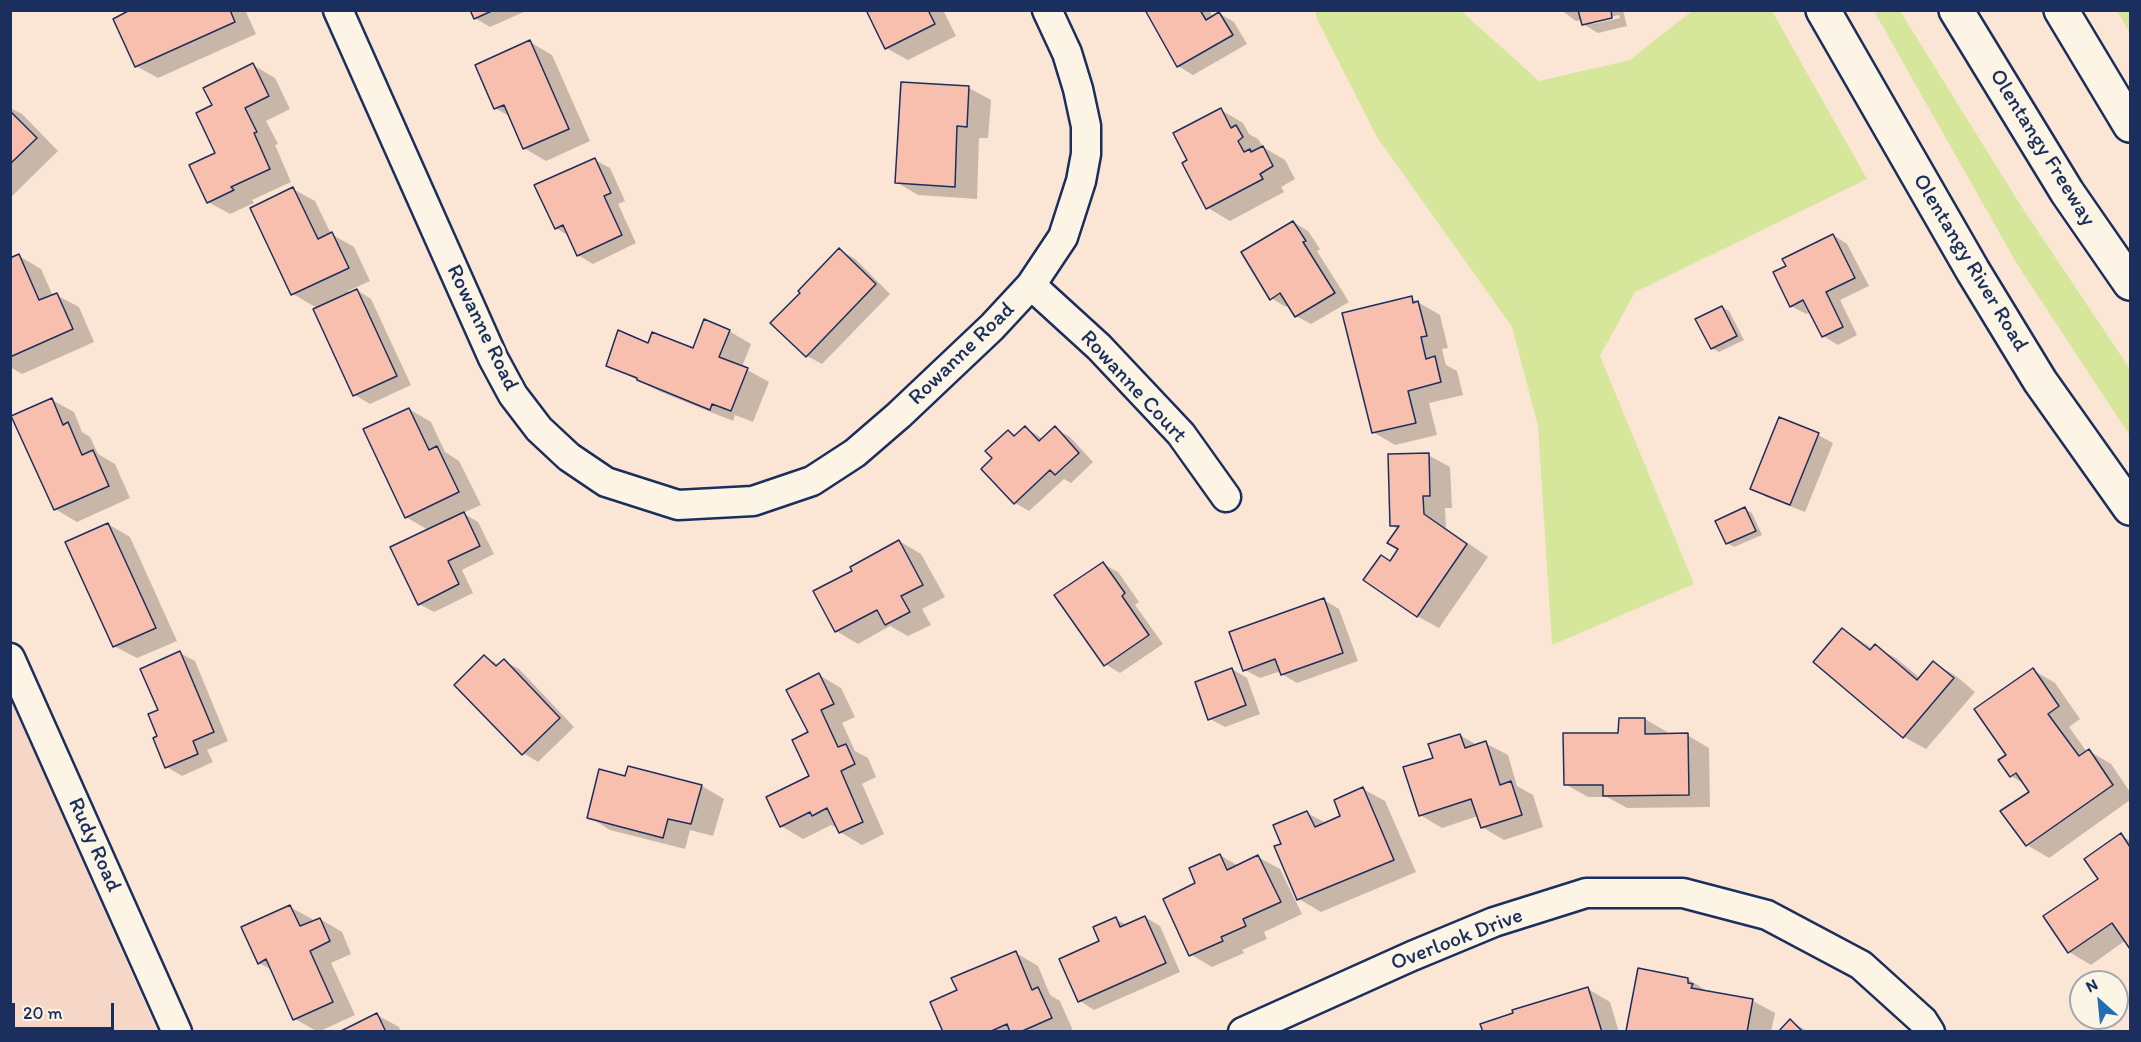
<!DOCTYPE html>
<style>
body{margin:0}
#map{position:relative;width:2141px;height:1042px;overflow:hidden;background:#fbe5d4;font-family:Itim,sans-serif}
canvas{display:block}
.frame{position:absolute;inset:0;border:12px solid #1b2f5e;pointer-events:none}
.north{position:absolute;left:2069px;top:970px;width:60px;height:60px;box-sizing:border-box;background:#fcf5e5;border:2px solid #a2a6af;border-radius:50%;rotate:333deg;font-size:16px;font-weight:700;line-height:24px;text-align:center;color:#1b2f5e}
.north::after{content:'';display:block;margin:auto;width:21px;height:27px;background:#1f6fb2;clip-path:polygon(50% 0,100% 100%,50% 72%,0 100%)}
.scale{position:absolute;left:12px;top:1003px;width:102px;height:27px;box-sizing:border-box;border:3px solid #1b2f5e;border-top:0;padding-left:8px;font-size:18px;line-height:21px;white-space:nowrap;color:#1b2f5e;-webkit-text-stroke:4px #fcf5e5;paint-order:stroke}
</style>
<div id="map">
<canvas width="2141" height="1042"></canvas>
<div class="frame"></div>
<div class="north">N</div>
<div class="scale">20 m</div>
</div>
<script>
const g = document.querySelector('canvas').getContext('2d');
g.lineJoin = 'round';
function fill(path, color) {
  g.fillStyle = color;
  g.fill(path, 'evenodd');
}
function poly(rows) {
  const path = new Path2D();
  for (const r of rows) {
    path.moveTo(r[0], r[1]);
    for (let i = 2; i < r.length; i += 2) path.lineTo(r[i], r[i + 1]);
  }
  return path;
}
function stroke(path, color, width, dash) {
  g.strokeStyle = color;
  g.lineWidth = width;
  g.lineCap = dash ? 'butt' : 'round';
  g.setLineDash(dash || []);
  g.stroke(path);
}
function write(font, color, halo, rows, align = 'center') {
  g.font = font + ' Itim,sans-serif';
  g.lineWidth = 6;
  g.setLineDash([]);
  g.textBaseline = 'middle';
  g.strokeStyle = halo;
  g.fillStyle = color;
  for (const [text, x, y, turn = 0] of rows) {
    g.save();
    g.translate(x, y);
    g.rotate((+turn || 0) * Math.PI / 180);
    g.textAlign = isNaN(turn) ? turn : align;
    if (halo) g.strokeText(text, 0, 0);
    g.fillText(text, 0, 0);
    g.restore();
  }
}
fill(poly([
 [10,698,11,698,157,1031,11,1031]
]), '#f6d7c7');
fill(poly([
 [1315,11,1461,11,1539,81,1630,60,1692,11,1772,11,1867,179,1635,292,1600,356,1694,584,1552,645,1538,426,1512,327,1377,137,1318,21],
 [1874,11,1900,11,2021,206,2130,369,2130,436,2017,264],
 [2117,11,2130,11,2130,33]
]), '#d6e79b');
fill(poly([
 [134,10,245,10,256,34,158,78,136,66],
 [472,10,528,10,490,27,475,18],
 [868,10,943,10,956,36,908,60,886,48],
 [1146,10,1209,10,1213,17,1219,13,1234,22,1247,44,1193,75,1178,66],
 [1561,10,1623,10,1627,26,1598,33,1583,24,1582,20,1576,21],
 [1619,15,1620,18,1593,24,1593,21],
 [530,42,552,55,590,141,546,161,524,148,511,117,495,108],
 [253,65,275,78,290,109,266,121,278,144,275,145,291,182,252,200,254,203,230,214,208,202,217,154,214,106],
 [969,88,991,100,988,138,979,138,977,199,918,195,896,182],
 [10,108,22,114,58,151,10,198],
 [1221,110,1243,123,1249,134,1258,139,1263,147,1285,160,1295,179,1281,187,1284,192,1230,221,1208,208,1189,161],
 [595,160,610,168,625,201,618,204,636,243,593,264,578,255,569,236,556,228],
 [293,189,315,201,331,234,354,247,370,281,348,291,349,294,357,290,371,299,411,385,370,404,355,395,317,308,293,294,252,209],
 [1293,222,1308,231,1320,249,1317,251,1349,302,1311,324,1296,316,1289,305,1286,307,1271,298],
 [1833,235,1847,244,1869,286,1840,300,1857,335,1838,345,1823,336,1811,312,1806,314,1791,306,1788,266],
 [840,250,855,259,890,294,822,364,807,356,802,293],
 [19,256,41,269,53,296,56,295,79,307,94,342,22,374,10,367,10,260],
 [1411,298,1440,315,1448,348,1442,349,1446,365,1457,371,1463,395,1429,403,1437,435,1395,445,1373,432],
 [1722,307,1729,311,1744,340,1719,352,1712,348],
 [729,331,751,344,742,367,769,382,753,422,735,415,733,421,661,392,608,365,649,345,694,350],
 [52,400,74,412,82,432,90,437,98,454,115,464,130,498,77,522,55,509],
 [409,409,431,422,445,452,459,461,481,505,463,513,478,522,494,554,462,570,473,593,434,612,419,604,428,530,406,517],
 [1026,428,1043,439,1055,428,1070,437,1093,462,1071,483,1064,479,1029,511,1015,503,994,458,1009,432,1016,436],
 [1818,435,1833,443,1805,512,1766,497,1752,488],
 [1428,455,1450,467,1452,508,1445,508,1446,528,1488,557,1439,628,1417,616,1391,562,1400,549,1398,529,1392,526],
 [1745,509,1752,513,1762,535,1734,547,1727,543],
 [108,524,130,537,177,641,137,658,114,646],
 [899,541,921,554,945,597,922,609,931,625,908,636,890,626,858,644,836,631,854,571],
 [1103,564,1118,572,1139,602,1135,605,1163,644,1120,673,1105,664],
 [1324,600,1339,609,1358,661,1297,683,1282,674,1281,671,1260,678,1245,670],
 [1843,629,1873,649,1875,646,1897,659,1921,679,1934,663,1956,676,1975,692,1926,749,1904,737,1815,662],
 [180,653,195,661,228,741,207,750,213,762,182,776,167,767,160,711],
 [484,656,499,665,504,661,519,669,574,727,538,762,523,753],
 [1232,669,1247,678,1260,714,1225,727,1210,719],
 [2033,670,2055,683,2080,719,2069,727,2087,752,2089,751,2111,764,2130,792,2130,800,2049,858,2027,845,2031,792,2025,784,2011,776,2008,755],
 [819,675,841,688,855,717,842,723,855,751,868,758,876,777,862,784,884,834,862,845,840,832,837,826,835,827,831,825,803,839,781,826,811,777,810,733],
 [1645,719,1667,732,1667,735,1687,735,1709,748,1710,807,1627,808,1607,797,1588,797,1565,784,1620,734],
 [1460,735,1477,745,1485,743,1508,755,1517,786,1533,795,1543,827,1504,840,1482,827,1478,816,1442,828,1420,815],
 [626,777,702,786,724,799,713,836,690,830,685,849,610,830,589,817],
 [1363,789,1385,801,1416,872,1321,912,1299,899,1283,845,1307,813,1326,823,1342,817],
 [2121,835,2130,841,2130,946,2126,940,2091,965,2069,952],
 [1220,855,1238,866,1258,857,1280,869,1302,914,1264,932,1267,939,1242,950,1244,953,1212,967,1190,954],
 [290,907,312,919,313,922,320,919,342,932,351,954,331,963,355,1015,318,1032,295,1019,272,970,259,963],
 [1145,917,1160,926,1180,972,1094,1010,1080,1001,1101,941,1115,919,1127,925],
 [1016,953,1038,966,1050,995,1060,1001,1073,1031,944,1032,959,991],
 [1688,979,1710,993,1753,1001,1775,1013,1771,1032,1627,1030],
 [1588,989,1610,1002,1619,1032,1484,1032],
 [377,1015,399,1027,401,1032,342,1032],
 [1791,1021,1808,1032,1781,1032]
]), '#0003');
const building = poly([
 [130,10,230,10,235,22,135,67,113,19,130,10],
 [470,10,494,10,474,19,470,10],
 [866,10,928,10,935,24,885,49,866,10],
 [1145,10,1200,10,1206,20,1219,12,1233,35,1177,67,1145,10],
 [1578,10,1611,10,1612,18,1582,25,1578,10],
 [530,40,569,129,523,149,504,105,494,109,475,65,530,40],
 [253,63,269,96,245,108,257,132,254,133,270,169,231,187,234,190,207,203,189,165,215,153,196,113,212,105,203,88,253,63],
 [901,82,969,86,967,127,957,126,955,187,895,183,901,82],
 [1221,108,1231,128,1236,125,1243,137,1238,141,1244,152,1250,149,1251,152,1263,146,1273,166,1260,174,1263,179,1206,209,1182,163,1187,160,1173,133,1221,108],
 [10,111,37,138,10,164,10,111],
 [595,158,611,193,604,196,622,235,577,256,563,225,555,229,534,185,595,158],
 [293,187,318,239,332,232,349,268,291,295,250,208,293,187],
 [1293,221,1306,241,1303,242,1335,293,1295,317,1280,293,1270,300,1241,252,1293,221],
 [1833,234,1855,278,1826,292,1843,327,1822,337,1803,300,1790,307,1773,272,1786,266,1782,259,1833,234],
 [839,248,876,284,806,357,770,323,800,293,798,291,839,248],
 [19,254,39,300,57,293,73,329,10,357,10,258,19,254],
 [357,289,397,376,353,396,313,309,357,289],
 [1412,296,1413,303,1418,301,1427,336,1421,337,1426,359,1435,356,1441,382,1408,391,1416,423,1372,433,1342,313,1412,296],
 [1722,306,1737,336,1711,349,1695,319,1722,306],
 [704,319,730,330,719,357,748,368,731,411,712,404,710,410,637,380,637,378,606,366,618,330,648,343,652,332,693,348,704,319],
 [52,398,63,425,68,422,82,455,93,450,109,486,54,510,11,416,52,398],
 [409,408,429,450,437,446,459,492,405,518,363,429,409,408],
 [1779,417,1819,433,1790,505,1750,489,1779,417],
 [1025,426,1039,441,1055,426,1079,453,1055,475,1050,470,1014,504,981,469,992,458,985,451,1008,430,1014,436,1025,426],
 [1429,453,1430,496,1423,496,1424,514,1467,544,1417,617,1363,580,1381,555,1390,561,1398,549,1387,543,1399,526,1390,526,1388,454,1429,453],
 [1745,507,1756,531,1726,544,1715,521,1745,507],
 [464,512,480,546,448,561,459,584,418,605,390,547,464,512],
 [108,523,156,628,113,647,65,542,108,523],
 [899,540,923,585,901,596,910,612,885,625,877,610,835,632,813,591,852,571,850,567,899,540],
 [1103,562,1125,593,1122,596,1149,635,1104,666,1054,595,1103,562],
 [1324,598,1343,653,1281,675,1275,659,1243,671,1229,632,1324,598],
 [1842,628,1870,650,1875,644,1917,680,1933,661,1954,678,1903,738,1813,662,1842,628],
 [180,651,214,732,193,741,198,754,165,768,153,738,157,736,148,714,158,710,140,669,180,651],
 [484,655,496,666,504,659,560,718,522,755,454,685,484,655],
 [1232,668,1246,705,1208,720,1195,682,1232,668],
 [2033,668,2059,706,2048,714,2079,756,2089,749,2113,785,2026,846,2000,811,2029,792,2016,773,2010,777,1998,760,2006,755,1974,709,2033,668],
 [819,673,834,704,821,710,838,747,846,744,855,764,841,771,863,822,839,833,827,808,812,816,810,812,780,827,766,797,809,776,792,740,808,732,786,690,819,673],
 [1619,718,1645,718,1645,734,1688,733,1689,795,1603,796,1603,785,1564,785,1563,733,1618,733,1619,718],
 [1460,734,1465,748,1486,741,1500,785,1511,781,1522,815,1481,828,1471,799,1419,816,1403,767,1433,758,1428,744,1460,734],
 [628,766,702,785,691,824,668,819,663,838,587,818,599,769,625,776,628,766],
 [1363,787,1394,860,1297,900,1274,846,1281,844,1273,825,1307,811,1315,827,1322,824,1340,816,1334,800,1363,787],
 [2121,833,2130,847,2130,949,2112,923,2068,953,2043,916,2098,879,2084,859,2121,833],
 [1220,854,1227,870,1258,855,1281,902,1243,919,1246,926,1221,937,1223,941,1189,956,1163,899,1195,883,1189,868,1220,854],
 [290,905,300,926,320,918,330,941,310,951,333,1002,293,1020,266,959,258,964,241,927,290,905],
 [1145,916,1166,963,1078,1002,1059,959,1099,941,1093,927,1116,917,1120,927,1145,916],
 [1016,951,1032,990,1038,987,1052,1018,1020,1032,1010,1032,1007,1024,989,1032,943,1032,930,1002,957,990,951,978,1016,951],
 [1638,968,1688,978,1688,983,1693,984,1691,988,1753,999,1747,1032,1626,1031,1638,968],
 [1588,987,1602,1032,1483,1032,1480,1024,1513,1013,1512,1010,1588,987],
 [377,1013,386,1032,339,1032,377,1013],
 [1790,1019,1803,1032,1778,1032,1790,1019]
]);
fill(building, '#f8bfae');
stroke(building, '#1b2f5e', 1.5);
const street = poly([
 [338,10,493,358,513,395,539,429,569,457,606,482,678,505,753,501,812,481,855,453,899,415,992,327,1031,285,1063,237,1081,181,1086,154,1086,126,1078,89,1067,53,1047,10],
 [1031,285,1099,347,1181,434,1226,497],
 [10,658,177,1032],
 [1243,1032,1412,956,1494,922,1586,893,1683,893,1767,915,1861,965,1923,1021,1930,1032]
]);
const secondary = poly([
 [1823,10,1973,271,2040,381,2130,508]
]);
const highway = poly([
 [1956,10,2067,192,2130,283],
 [2061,10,2130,125]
]);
stroke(street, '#1b2f5e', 33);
stroke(secondary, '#1b2f5e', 38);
stroke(highway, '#1b2f5e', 38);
stroke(street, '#fcf5e5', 28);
stroke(secondary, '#fcf5e5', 33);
stroke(highway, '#fcf5e5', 33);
write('22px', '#1b2f5e', '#fcf5e5', [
 ["Olentangy Freeway",2042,148,58],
 ["Olentangy River Road",1970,263,59],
 ["Rowanne Road",482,328,64],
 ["Rowanne Road",962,354,-44],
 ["Rowanne Court",1133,387,47],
 ["Rudy Road",94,845,66],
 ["Overlook Drive",1457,940,-21]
]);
</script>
